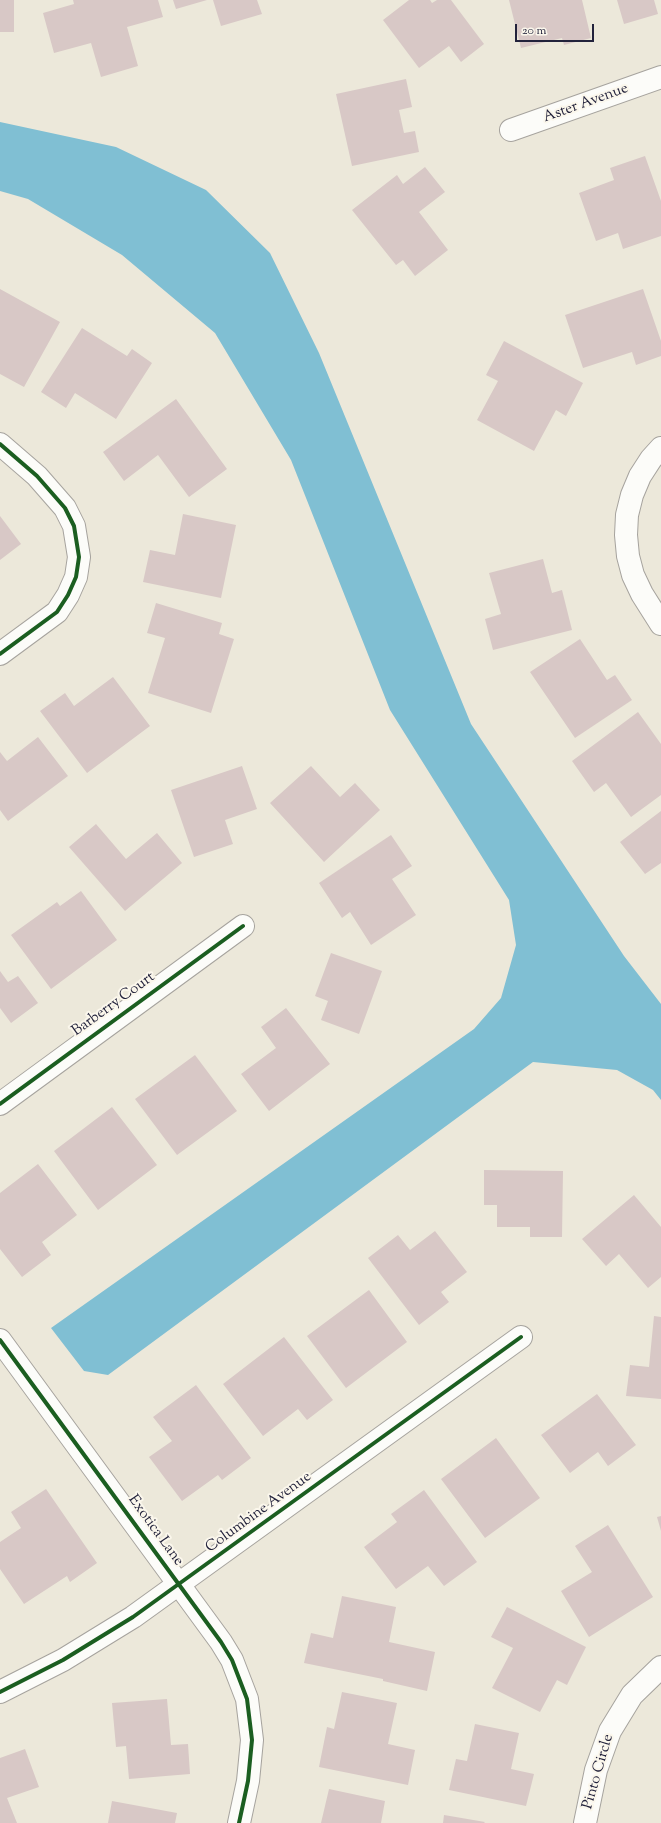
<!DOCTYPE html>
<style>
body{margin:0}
#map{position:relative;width:661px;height:1823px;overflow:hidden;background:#ece8da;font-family:"Sorts Mill Goudy",serif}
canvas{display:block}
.scale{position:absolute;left:515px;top:24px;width:79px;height:18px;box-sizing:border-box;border:2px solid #22223b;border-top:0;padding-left:5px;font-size:12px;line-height:14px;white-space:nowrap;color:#22223b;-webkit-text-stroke:3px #fbf7ec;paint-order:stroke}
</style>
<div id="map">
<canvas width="661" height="1823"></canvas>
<div class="scale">20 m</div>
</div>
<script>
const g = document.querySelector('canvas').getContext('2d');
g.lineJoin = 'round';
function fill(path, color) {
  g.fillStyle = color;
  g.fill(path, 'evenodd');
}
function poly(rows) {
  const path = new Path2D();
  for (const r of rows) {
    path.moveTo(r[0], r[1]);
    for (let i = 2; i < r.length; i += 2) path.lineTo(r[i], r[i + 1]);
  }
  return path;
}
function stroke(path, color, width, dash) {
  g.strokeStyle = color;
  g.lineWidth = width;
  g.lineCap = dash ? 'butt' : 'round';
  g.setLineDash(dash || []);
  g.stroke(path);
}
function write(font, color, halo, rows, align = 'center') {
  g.font = font + ' "Sorts Mill Goudy",serif';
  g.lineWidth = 4;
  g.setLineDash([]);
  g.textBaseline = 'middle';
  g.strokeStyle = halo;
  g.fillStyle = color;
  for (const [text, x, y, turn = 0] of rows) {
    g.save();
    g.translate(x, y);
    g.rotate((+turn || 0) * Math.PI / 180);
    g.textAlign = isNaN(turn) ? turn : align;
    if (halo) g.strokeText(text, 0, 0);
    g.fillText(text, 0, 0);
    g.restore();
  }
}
fill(poly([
 [0,122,116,147,206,190,270,253,319,353,471,724,624,956,661,1004,661,1100,653,1090,617,1070,533,1062,108,1375,84,1371,51,1328,474,1029,501,998,516,945,509,900,390,710,291,460,215,333,122,255,28,199,0,191]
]), '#80bfd3');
fill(poly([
 [0,0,14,0,14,32,0,32],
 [73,0,158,0,163,17,127,27,138,66,101,77,91,43,54,53,43,13,74,4],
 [173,0,207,0,176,9],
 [213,0,257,0,262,14,221,26],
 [409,0,430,0,432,3,437,0,451,0,484,44,461,62,449,46,419,68,383,20],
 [509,0,582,0,591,38,564,45,562,38,521,48],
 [617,0,654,0,658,14,624,24],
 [406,79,412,107,399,110,404,133,415,131,419,152,352,166,336,94],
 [645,156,661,201,661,236,623,249,618,233,596,241,579,193,614,180,610,168],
 [425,167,445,192,419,212,448,250,415,276,403,260,396,265,352,210,397,175,403,184],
 [0,289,60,322,24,387,0,374],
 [643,289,661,341,661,356,636,365,632,352,583,368,565,315],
 [82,328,127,356,132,349,152,363,116,419,75,393,66,408,41,392],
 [504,341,583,383,566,416,556,410,534,451,477,420,498,381,486,375],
 [176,399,227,469,189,497,158,455,124,481,103,452],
 [183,514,236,525,221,598,143,582,150,550,175,555],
 [0,516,21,544,0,560],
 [543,559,552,593,562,590,572,630,493,650,485,619,501,614,489,573],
 [156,603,222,623,219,634,234,639,211,713,148,693,165,638,147,633],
 [580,639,607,680,615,675,632,700,575,738,530,672],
 [113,677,150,726,87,773,40,711,65,693,74,706],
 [638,712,661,744,661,795,631,817,606,783,594,792,572,761],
 [38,737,68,776,8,821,0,810,0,752,7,761],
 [242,766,257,809,225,820,233,844,194,857,171,790],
 [311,766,340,797,355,783,380,810,324,862,270,803],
 [661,811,661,863,645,874,620,842],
 [96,824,126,859,157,833,182,863,125,911,69,847],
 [391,835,412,866,392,879,416,915,371,945,350,912,342,918,319,883],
 [81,891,117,940,51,989,11,935,57,902,60,906],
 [331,953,382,971,359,1034,321,1020,328,1001,315,996],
 [0,971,8,982,18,976,38,1003,11,1023,0,1008],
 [286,1008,330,1064,269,1111,241,1074,276,1048,261,1027],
 [195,1055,237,1111,177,1155,135,1099],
 [112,1107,157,1165,98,1210,54,1151],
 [38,1164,77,1215,42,1242,51,1255,22,1277,0,1249,0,1193],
 [484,1170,563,1171,562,1237,530,1237,530,1227,497,1227,497,1205,484,1205],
 [634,1195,661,1227,661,1277,648,1288,619,1254,606,1266,582,1239],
 [435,1231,467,1272,441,1292,449,1302,419,1325,368,1258,398,1235,410,1250],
 [369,1290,407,1342,346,1388,307,1336],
 [654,1316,661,1317,661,1399,626,1396,630,1365,649,1367],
 [284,1337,333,1400,307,1420,298,1409,263,1436,223,1384],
 [196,1385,251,1458,222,1480,218,1475,182,1501,149,1457,172,1441,153,1417],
 [597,1394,636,1445,608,1466,598,1452,570,1473,541,1435],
 [496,1438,540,1498,485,1538,441,1479],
 [46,1489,97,1563,70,1582,67,1576,24,1604,0,1569,0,1542,21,1528,11,1512],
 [424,1490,477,1562,444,1586,428,1566,396,1589,364,1547,397,1522,391,1514],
 [661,1516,661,1531,657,1517],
 [608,1525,653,1597,589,1637,561,1591,592,1572,575,1546],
 [342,1596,396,1607,389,1642,435,1652,427,1691,383,1681,383,1679,304,1663,311,1633,333,1638],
 [507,1607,586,1647,567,1685,557,1680,540,1712,492,1688,513,1648,491,1637],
 [342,1692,397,1703,388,1744,415,1750,408,1785,319,1767,327,1727,334,1729],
 [167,1699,171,1745,188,1744,190,1774,129,1779,126,1746,116,1747,112,1703],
 [475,1724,519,1733,511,1769,534,1774,526,1806,449,1790,456,1759,467,1761],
 [25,1749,39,1787,7,1798,17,1823,0,1823,0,1758],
 [329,1789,385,1801,381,1823,321,1823],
 [112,1801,177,1813,175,1823,108,1823],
 [444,1815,485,1822,484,1823,443,1823]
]), '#d8c8c6');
const street = poly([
 [511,130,661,77],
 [0,444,37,476,65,508,74,526,79,557,76,577,68,595,57,612,0,654],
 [661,448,651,459,640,476,632,495,627,515,626,535,628,556,633,575,642,594,661,624],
 [0,1104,243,926],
 [0,1340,221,1642,232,1660,247,1699,252,1740,248,1781,239,1823],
 [0,1692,63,1660,133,1617,521,1337],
 [585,1823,596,1770,610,1731,632,1695,661,1667]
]);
stroke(street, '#a6a39e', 24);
stroke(street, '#fcfcf9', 22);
stroke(poly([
 [0,444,37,476,65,508,74,526,79,557,76,577,68,595,57,612,0,654],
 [0,1104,243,926],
 [0,1340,221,1642,232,1660,247,1699,252,1740,248,1781,239,1823],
 [0,1692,63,1660,133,1617,521,1337]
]), '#1b5e20', 4);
write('15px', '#22223b', '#fbf7ec', [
 ["Aster Avenue",586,104,-20],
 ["Barberry Court",114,1005,-36],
 ["Columbine Avenue",259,1513,-36],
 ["Exotica Lane",155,1531,54],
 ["Pinto Circle",599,1772,-74]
]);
</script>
